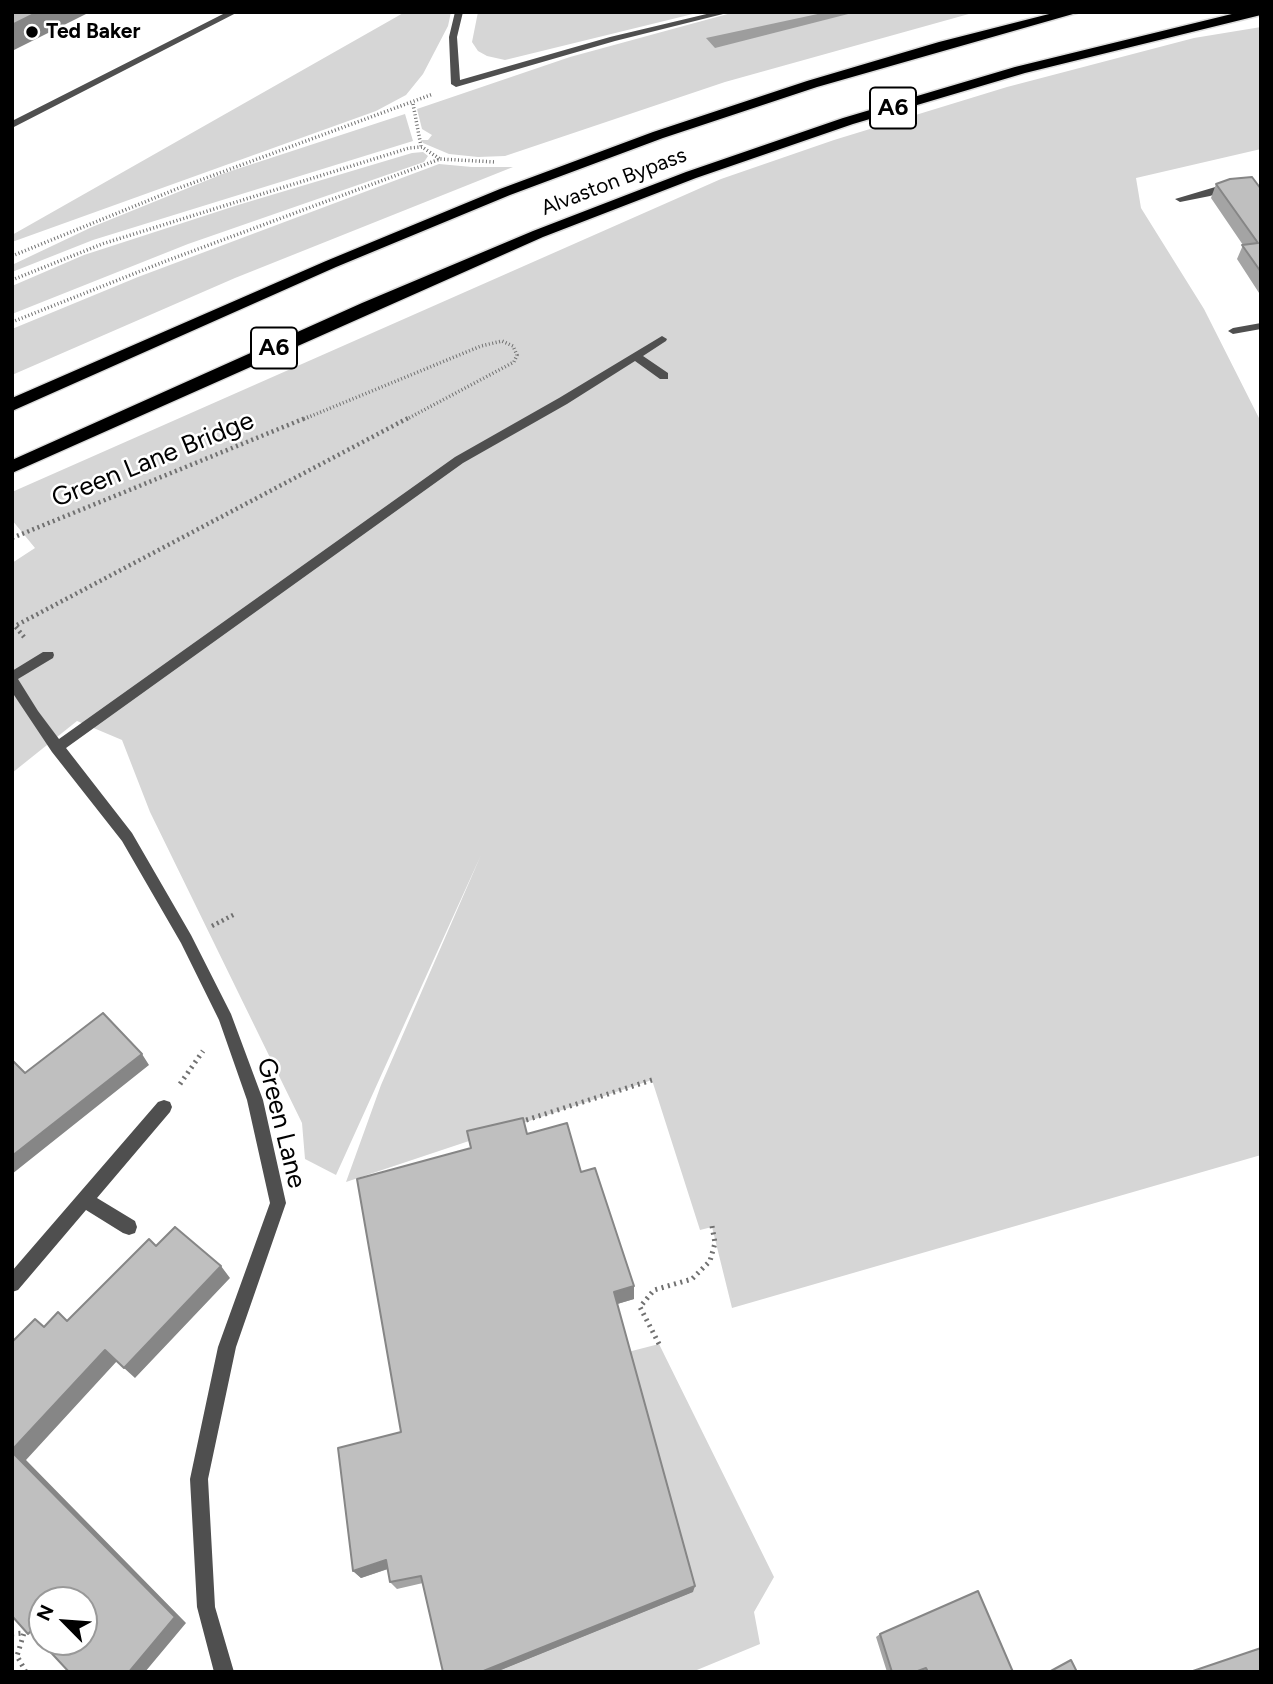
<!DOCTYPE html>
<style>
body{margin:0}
#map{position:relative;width:1273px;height:1684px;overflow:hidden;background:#fff;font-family:Figtree,sans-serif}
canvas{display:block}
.frame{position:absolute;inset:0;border:14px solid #000;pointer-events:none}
.north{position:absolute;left:28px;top:1586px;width:70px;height:70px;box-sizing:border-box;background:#fff;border:2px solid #999;border-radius:50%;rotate:295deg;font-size:19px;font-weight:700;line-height:28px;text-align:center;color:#000}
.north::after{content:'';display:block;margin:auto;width:24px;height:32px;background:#000;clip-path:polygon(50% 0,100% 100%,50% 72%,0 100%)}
</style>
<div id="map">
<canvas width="1273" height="1684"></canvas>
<div class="frame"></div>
<div class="north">N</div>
</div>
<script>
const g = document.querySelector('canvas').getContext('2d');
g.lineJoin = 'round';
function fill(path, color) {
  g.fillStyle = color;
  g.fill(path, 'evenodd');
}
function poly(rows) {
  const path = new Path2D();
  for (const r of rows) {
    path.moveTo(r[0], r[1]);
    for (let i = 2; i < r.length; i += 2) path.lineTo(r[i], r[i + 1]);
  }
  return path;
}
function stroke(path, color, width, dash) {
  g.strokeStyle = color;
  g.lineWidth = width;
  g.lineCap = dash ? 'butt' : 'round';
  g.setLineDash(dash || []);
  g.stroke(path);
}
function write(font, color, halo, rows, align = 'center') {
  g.font = font + ' Figtree,sans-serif';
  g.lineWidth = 5;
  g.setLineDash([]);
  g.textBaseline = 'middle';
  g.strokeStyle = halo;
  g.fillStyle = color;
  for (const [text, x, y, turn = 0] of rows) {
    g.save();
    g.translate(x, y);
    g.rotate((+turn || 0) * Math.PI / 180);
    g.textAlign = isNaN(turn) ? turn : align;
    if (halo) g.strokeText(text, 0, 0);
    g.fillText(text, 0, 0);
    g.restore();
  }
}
fill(poly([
 [405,12,451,12,448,26,423,74,406,95,376,111,12,242,12,235],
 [478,12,701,12,505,60,487,56,478,51,472,42],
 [735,12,976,12,725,82,505,156,478,157,449,154,423,143,421,140,428,140,432,135,422,129,417,109,570,57],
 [1261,27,1261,149,1136,178,1141,208,1204,309,1261,422,1261,1155,732,1308,712,1227,700,1230,652,1080,346,1182,381,1085,481,855,336,1175,305,1159,302,1123,150,812,122,740,77,721,12,773,12,563,35,548,12,520,12,492,721,179,834,140,1007,87,1194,38],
 [405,114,413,141,93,240,12,272,14,264,92,227,225,173],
 [423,152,428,156,424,162,188,244,12,314,12,286,84,255,238,205,412,153],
 [439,164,472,167,513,167,235,278,12,375,12,329,138,277],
 [659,1344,774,1577,754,1612,760,1644,692,1672,496,1672,693,1592,628,1352]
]), '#d6d6d6');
fill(poly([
 [827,12,856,12,715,48,706,38]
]), '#9d9d9d');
const highway = poly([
 [1057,12,1080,12,817,87,663,138,510,195,336,267,12,411,12,398,326,261,500,189,653,132,807,81,939,42,1057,12],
 [1240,12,1261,12,1261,15,1025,73,853,124,696,178,543,237,12,473,12,460,362,303,533,231,686,172,843,118,1015,67,1240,12]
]);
stroke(highway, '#dbdbdb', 3);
stroke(poly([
 [413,104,421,146],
 [12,256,179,188,433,94],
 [12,280,102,244,409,148,422,147,440,159],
 [12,322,166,261,440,159,496,162],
 [304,419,481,346,502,341,513,346,517,355,514,362,407,419]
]), '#717171', 3.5, [1, 2.5]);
stroke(poly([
 [12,538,308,417],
 [24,637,15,626,410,417],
 [212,926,235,914]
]), '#717171', 4.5, [2, 3.5]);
stroke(poly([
 [180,1084,203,1051],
 [520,1122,652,1080],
 [659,1344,640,1307,654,1290,692,1279,710,1261,715,1243,712,1226],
 [12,1634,24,1633,17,1656,26,1672]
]), '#717171', 5, [2, 4.5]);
fill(poly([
 [227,12,238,12,12,128,12,121,227,12],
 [455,12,463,12,457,37,460,80,610,37,715,12,731,12,615,41,456,87,451,84,449,37,455,12],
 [1249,183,1261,187,1261,193,1248,189,1224,191,1210,196,1180,202,1175,199,1222,185,1249,183],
 [662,336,667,339,666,341,643,356,668,373,668,379,660,379,635,361,567,404,463,463,66,748,132,833,191,935,231,1014,263,1100,286,1203,236,1347,208,1479,215,1607,234,1672,214,1672,197,1607,190,1479,218,1347,270,1203,247,1100,219,1020,181,943,122,841,52,752,12,692,12,671,43,652,53,652,54,655,53,658,18,679,38,711,59,739,455,457,559,398,662,336]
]), '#4f4f4f');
fill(poly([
 [1261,323,1261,329,1233,334,1228,331,1233,328,1261,323],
 [164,1100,170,1102,172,1107,170,1112,97,1198,135,1221,137,1227,135,1233,129,1235,123,1233,86,1210,18,1290,12,1292,12,1271,158,1102,164,1100]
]), '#4f4f4f');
fill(highway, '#000');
fill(poly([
 [1216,184,1261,189,1261,296,1237,259,1243,245,1211,198],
 [527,1134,581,1172,634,1299,617,1304,693,1592,496,1672,443,1672,423,1583,397,1589,390,1582,388,1569,361,1578,353,1571,401,1432],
 [880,1634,1013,1672,922,1672,921,1670,918,1672,887,1672,876,1637]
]), '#a4a4a4');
fill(poly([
 [38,12,90,12,12,51,12,25],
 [142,1054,149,1065,12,1174,12,1156],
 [221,1266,230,1278,135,1378,124,1368],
 [634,1286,634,1299,614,1305,614,1292],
 [105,1350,117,1361,26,1460,186,1623,145,1672,129,1672,12,1452,12,1450],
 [386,1560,393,1567,361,1578,353,1571],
 [695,1586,693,1592,496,1672,481,1672]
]), '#868686');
const building = poly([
 [12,12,38,12,12,25,12,12],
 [1252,177,1261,189,1261,272,1242,245,1258,243,1216,184,1230,179,1252,177],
 [103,1013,142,1054,12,1156,12,1060,25,1073,103,1013],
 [523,1118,527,1134,567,1123,581,1172,595,1168,634,1286,614,1292,695,1586,481,1672,443,1672,421,1576,390,1582,386,1560,353,1571,338,1448,401,1432,357,1179,471,1148,467,1131,523,1118],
 [175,1227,221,1266,124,1368,105,1350,12,1450,12,1342,35,1319,44,1327,58,1312,67,1321,149,1239,156,1246,175,1227],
 [12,1452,175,1617,129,1672,69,1672,31,1631,28,1634,12,1616,12,1452],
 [42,1600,84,1600,84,1642,42,1642,42,1600],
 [978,1591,1013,1672,928,1672,926,1668,915,1672,892,1672,880,1634,978,1591],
 [1261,1648,1261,1672,1190,1672,1261,1648],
 [1071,1660,1077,1672,1049,1672,1071,1660]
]);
fill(building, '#bfbfbf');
stroke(building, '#868686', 2);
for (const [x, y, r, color] of [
 [32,32,7,"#000"]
]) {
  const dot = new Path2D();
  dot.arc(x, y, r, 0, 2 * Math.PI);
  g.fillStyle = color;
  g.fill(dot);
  stroke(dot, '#fff', 2.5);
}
write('bold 21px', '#000', '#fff', [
 ["Ted Baker",46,32]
], 'left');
write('21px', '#000', '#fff', [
 ["Alvaston Bypass",614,182,-21]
]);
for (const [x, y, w] of [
 [893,108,46],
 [274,348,46]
]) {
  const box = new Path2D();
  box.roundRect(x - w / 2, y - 20.5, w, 41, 5);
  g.fillStyle = '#fff';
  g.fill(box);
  stroke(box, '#000', 2);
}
write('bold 24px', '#000', null, [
 ["A6",893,108],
 ["A6",274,348]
]);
write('26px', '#000', '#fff', [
 ["Green Lane Bridge",153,460,-22],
 ["Green Lane",281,1123,76]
]);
</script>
